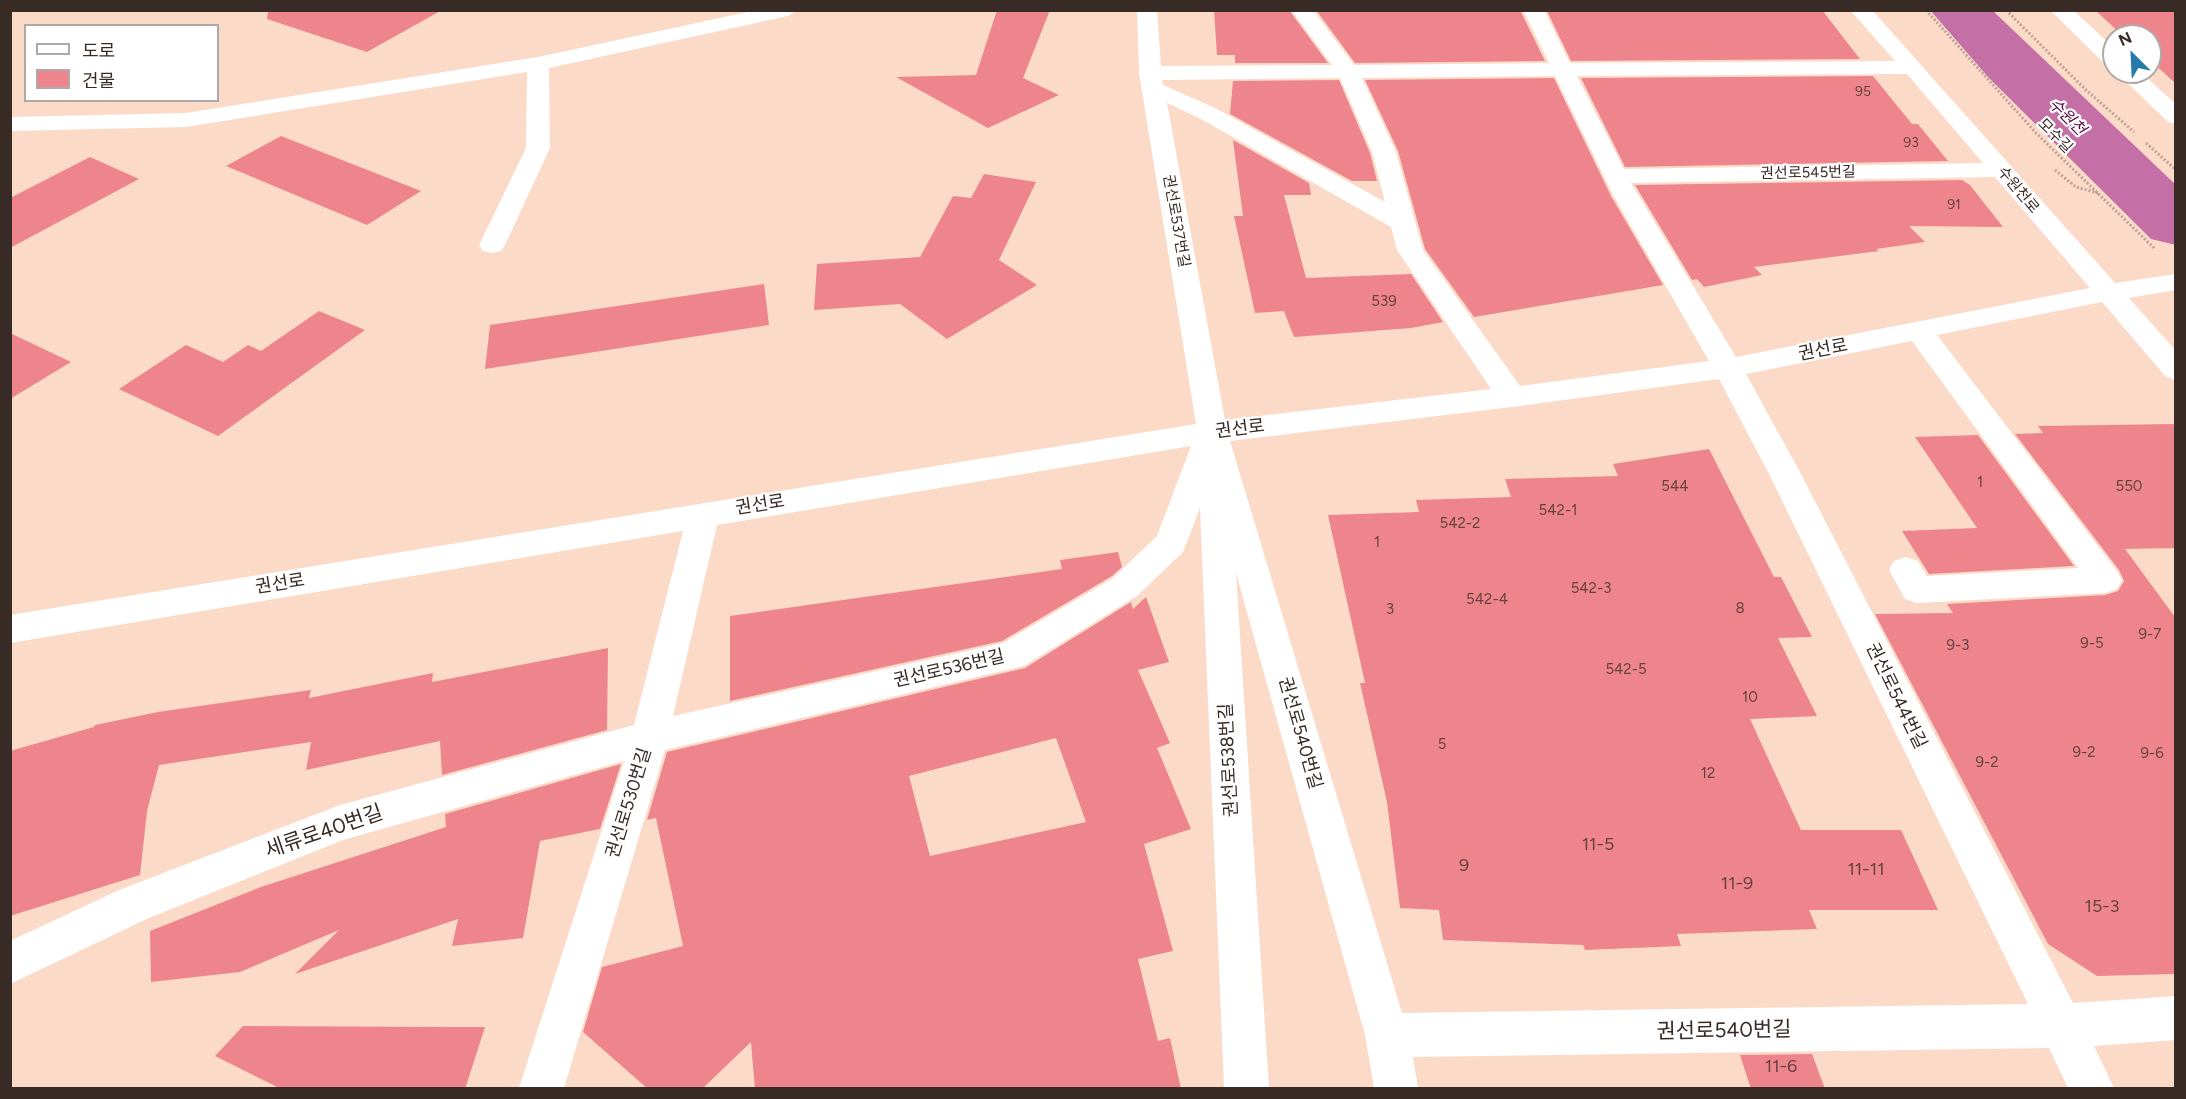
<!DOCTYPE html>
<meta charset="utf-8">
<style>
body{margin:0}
#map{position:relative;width:2186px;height:1099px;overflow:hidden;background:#fbdac8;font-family:Figtree,"Noto Sans KR",sans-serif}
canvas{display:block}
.frame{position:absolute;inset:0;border:12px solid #382b25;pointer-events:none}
.legend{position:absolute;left:24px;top:24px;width:195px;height:78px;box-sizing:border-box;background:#fff;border:2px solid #afaaa8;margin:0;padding:8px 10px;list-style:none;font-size:18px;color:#382b25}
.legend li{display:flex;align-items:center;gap:12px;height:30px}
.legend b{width:30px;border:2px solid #afaaa8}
.north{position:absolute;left:2102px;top:24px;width:60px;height:60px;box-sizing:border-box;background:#fff;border:2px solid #afaaa8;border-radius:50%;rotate:336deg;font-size:16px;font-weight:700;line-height:24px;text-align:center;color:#382b25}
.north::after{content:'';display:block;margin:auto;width:21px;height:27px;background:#277aab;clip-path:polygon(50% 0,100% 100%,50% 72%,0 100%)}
</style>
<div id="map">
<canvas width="2186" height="1099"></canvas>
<div class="frame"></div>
<ul class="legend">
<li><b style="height:8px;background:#fff"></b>도로</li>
<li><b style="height:16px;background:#ee858d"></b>건물</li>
</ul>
<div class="north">N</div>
</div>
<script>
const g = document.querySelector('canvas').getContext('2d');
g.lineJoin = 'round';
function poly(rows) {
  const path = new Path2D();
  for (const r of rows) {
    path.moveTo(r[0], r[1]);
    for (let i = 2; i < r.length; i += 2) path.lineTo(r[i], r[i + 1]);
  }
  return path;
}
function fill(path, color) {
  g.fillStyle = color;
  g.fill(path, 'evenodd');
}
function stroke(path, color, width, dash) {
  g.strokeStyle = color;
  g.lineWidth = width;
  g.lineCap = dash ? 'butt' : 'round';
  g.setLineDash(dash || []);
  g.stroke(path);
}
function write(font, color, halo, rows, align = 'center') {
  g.font = font + ' Figtree,"Noto Sans KR",sans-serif';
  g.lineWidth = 4.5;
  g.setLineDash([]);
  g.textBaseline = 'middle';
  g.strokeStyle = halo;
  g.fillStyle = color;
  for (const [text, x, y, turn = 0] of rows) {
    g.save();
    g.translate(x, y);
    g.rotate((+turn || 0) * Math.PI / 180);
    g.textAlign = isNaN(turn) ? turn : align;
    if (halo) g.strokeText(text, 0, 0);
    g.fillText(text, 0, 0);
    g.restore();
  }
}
fill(poly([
 [1930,10,1992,10,2176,185,2176,245,2151,239,1989,78,1930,10]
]), '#c56fa7');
fill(poly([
 [268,10,442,10,367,52,267,19],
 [997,10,1050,10,1023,78,1059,95,988,128,896,77,976,75],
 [1214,10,1289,10,1328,63,1235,63,1235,55,1217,55],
 [1316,10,1521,12,1545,61,1355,63],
 [1601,10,1822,10,1860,59,1571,61,1547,11],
 [2095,10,2175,10,2175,83,2150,60,2150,36,2123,36],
 [1873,76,1912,124,1918,124,1948,161,1625,167,1581,78],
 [1554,78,1611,196,1663,285,1474,317,1425,249,1398,151,1365,80],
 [1339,80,1370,153,1377,181,1352,181,1230,114,1233,81],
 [281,136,421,191,367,225,226,166],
 [1233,140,1309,183,1311,195,1284,195,1306,278,1411,274,1443,322,1411,328,1294,337,1284,311,1255,313,1234,216,1243,216],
 [90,157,139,179,10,248,10,198],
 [984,174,1036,182,999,260,1037,285,947,339,900,304,814,310,817,264,920,257,953,196,971,198],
 [1962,180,1970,185,2003,227,1909,226,1925,242,1876,249,1879,251,1754,267,1762,275,1704,287,1697,279,1692,280,1635,185],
 [764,284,769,325,485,369,490,325],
 [319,311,365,330,218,436,119,389,186,345,223,362,248,345,261,351],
 [10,333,71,362,10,399],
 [2175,424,2175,548,2125,549,2175,617,2175,974,2097,976,2048,944,1875,614,1953,613,1947,604,2105,595,2118,591,2124,581,2119,570,2015,434,2043,433,2038,426],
 [1978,435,2074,566,1929,574,1902,531,1977,528,1915,437],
 [1709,449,1774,577,1781,577,1812,637,1778,638,1817,716,1750,719,1801,830,1901,830,1938,910,1809,910,1817,929,1677,934,1681,946,1585,950,1583,945,1443,940,1439,910,1400,908,1387,802,1360,683,1365,683,1328,515,1419,512,1416,500,1511,497,1505,479,1618,476,1613,464],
 [1118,552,1122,567,1112,576,1002,641,730,701,730,616,1062,569,1060,560],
 [1146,597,1169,662,1138,670,1170,743,1157,748,1191,829,1144,844,1173,951,1138,959,1158,1041,1170,1038,1181,1089,755,1089,751,1042,702,1089,648,1089,583,1032,602,967,683,946,656,818,647,820,667,752,1025,668,1131,602,1133,609],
 [1056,738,1086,822,930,856,909,776],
 [608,648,607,730,442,775,440,741,306,770,311,742,159,765,147,811,140,875,10,916,10,751,94,727,95,725,158,712,311,690,309,698,433,673,432,682],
 [621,764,600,829,540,841,523,938,452,946,458,919,295,974,339,930,240,972,151,982,150,931,261,887,446,827,445,814],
 [243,1026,450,1027,485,1027,465,1089,281,1089,215,1056],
 [1812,1054,1825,1089,1751,1089,1740,1055]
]), '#ee858d');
stroke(poly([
 [1926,10,2036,133,2154,248],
 [2006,10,2086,90,2134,132],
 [2146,143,2176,170],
 [2055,170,2076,187,2098,193]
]), '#bea395', 3, [2, 2]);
fill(poly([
 [757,10,798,10,788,16,549,68,550,148,505,245,501,251,492,253,483,251,479,245,526,148,527,72,186,127,10,131,10,117,186,113,538,57,757,10],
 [1137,10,1157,10,1161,66,1332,65,1291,10,1313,10,1354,65,1549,63,1523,10,1544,10,1570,63,1895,61,1850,10,1872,10,2115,283,2176,274,2176,290,2129,298,2176,351,2176,380,2166,377,2102,302,1937,335,2117,571,2122,580,2117,589,2105,593,1917,603,1905,599,1889,570,1894,561,1906,557,1918,561,1927,576,2078,568,1912,341,1746,374,1801,474,2073,1003,2176,996,2176,1040,2094,1046,2114,1088,2068,1088,2049,1048,1413,1057,1418,1088,1374,1088,1365,1035,1236,573,1269,1088,1224,1088,1200,508,1183,552,1137,596,1024,666,665,750,564,1088,519,1088,624,761,343,840,149,918,10,984,10,941,119,890,340,805,634,725,683,531,10,643,10,615,1196,424,1139,73,1137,10],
 [1907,74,1983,163,1624,169,1577,76,1907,74],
 [1555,76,1613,195,1709,361,1520,386,1423,250,1396,152,1362,78,1555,76],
 [1340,78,1372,152,1385,202,1217,109,1163,85,1162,80,1340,78],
 [1167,103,1201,119,1391,227,1397,250,1491,389,1225,420,1167,103],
 [1995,177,2090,288,1736,357,1631,183,1995,177],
 [1719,379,1769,474,2028,1004,1402,1013,1230,441,1512,407,1719,379],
 [1191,446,1157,536,1113,578,1003,643,673,716,717,525,1191,446],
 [2050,10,2073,10,2114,48,2114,67,2106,65,2050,10],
 [2116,72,2140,72,2176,104,2176,124,2168,122,2116,72]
]), '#fff');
write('14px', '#66423f', null, [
 ["95",1863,92],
 ["93",1911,143],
 ["91",1954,205]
]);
write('15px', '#382b25', '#fff', [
 ["모수길",2055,136,45],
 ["권선로545번길",1808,173,-1],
 ["수원천로",2018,190,50],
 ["권선로537번길",1176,221,80]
]);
write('15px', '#66423f', null, [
 ["539",1384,302],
 ["1",1980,483],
 ["544",1675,487],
 ["550",2129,487],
 ["542-1",1558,511],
 ["542-2",1460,524],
 ["1",1377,543],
 ["542-3",1591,589],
 ["542-4",1487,600],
 ["8",1740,609],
 ["3",1390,610],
 ["9-7",2150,635],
 ["9-5",2092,644],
 ["9-3",1958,646],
 ["542-5",1626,670],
 ["10",1750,698],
 ["5",1442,745],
 ["9-2",2084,753],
 ["9-6",2152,754],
 ["9-2",1987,763],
 ["12",1708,774]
]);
write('italic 16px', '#5d0e48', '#fff', [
 ["수원천",2067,117,45]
]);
write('18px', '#382b25', '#fff', [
 ["권선로",1823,350,-11],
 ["권선로",1240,429,-7],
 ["권선로",760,505,-9],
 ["권선로",280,584,-9],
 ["권선로536번길",949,669,-13],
 ["권선로544번길",1896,696,64],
 ["권선로540번길",1300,733,74],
 ["권선로538번길",1229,760,-93],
 ["권선로530번길",629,803,-73]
]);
write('18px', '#66423f', null, [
 ["11-5",1598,845],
 ["9",1464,866],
 ["11-11",1866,870],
 ["11-9",1737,884],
 ["15-3",2102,907],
 ["11-6",1781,1067]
]);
write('21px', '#382b25', '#fff', [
 ["세류로40번길",324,832,-19],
 ["권선로540번길",1724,1031,-1]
]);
</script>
